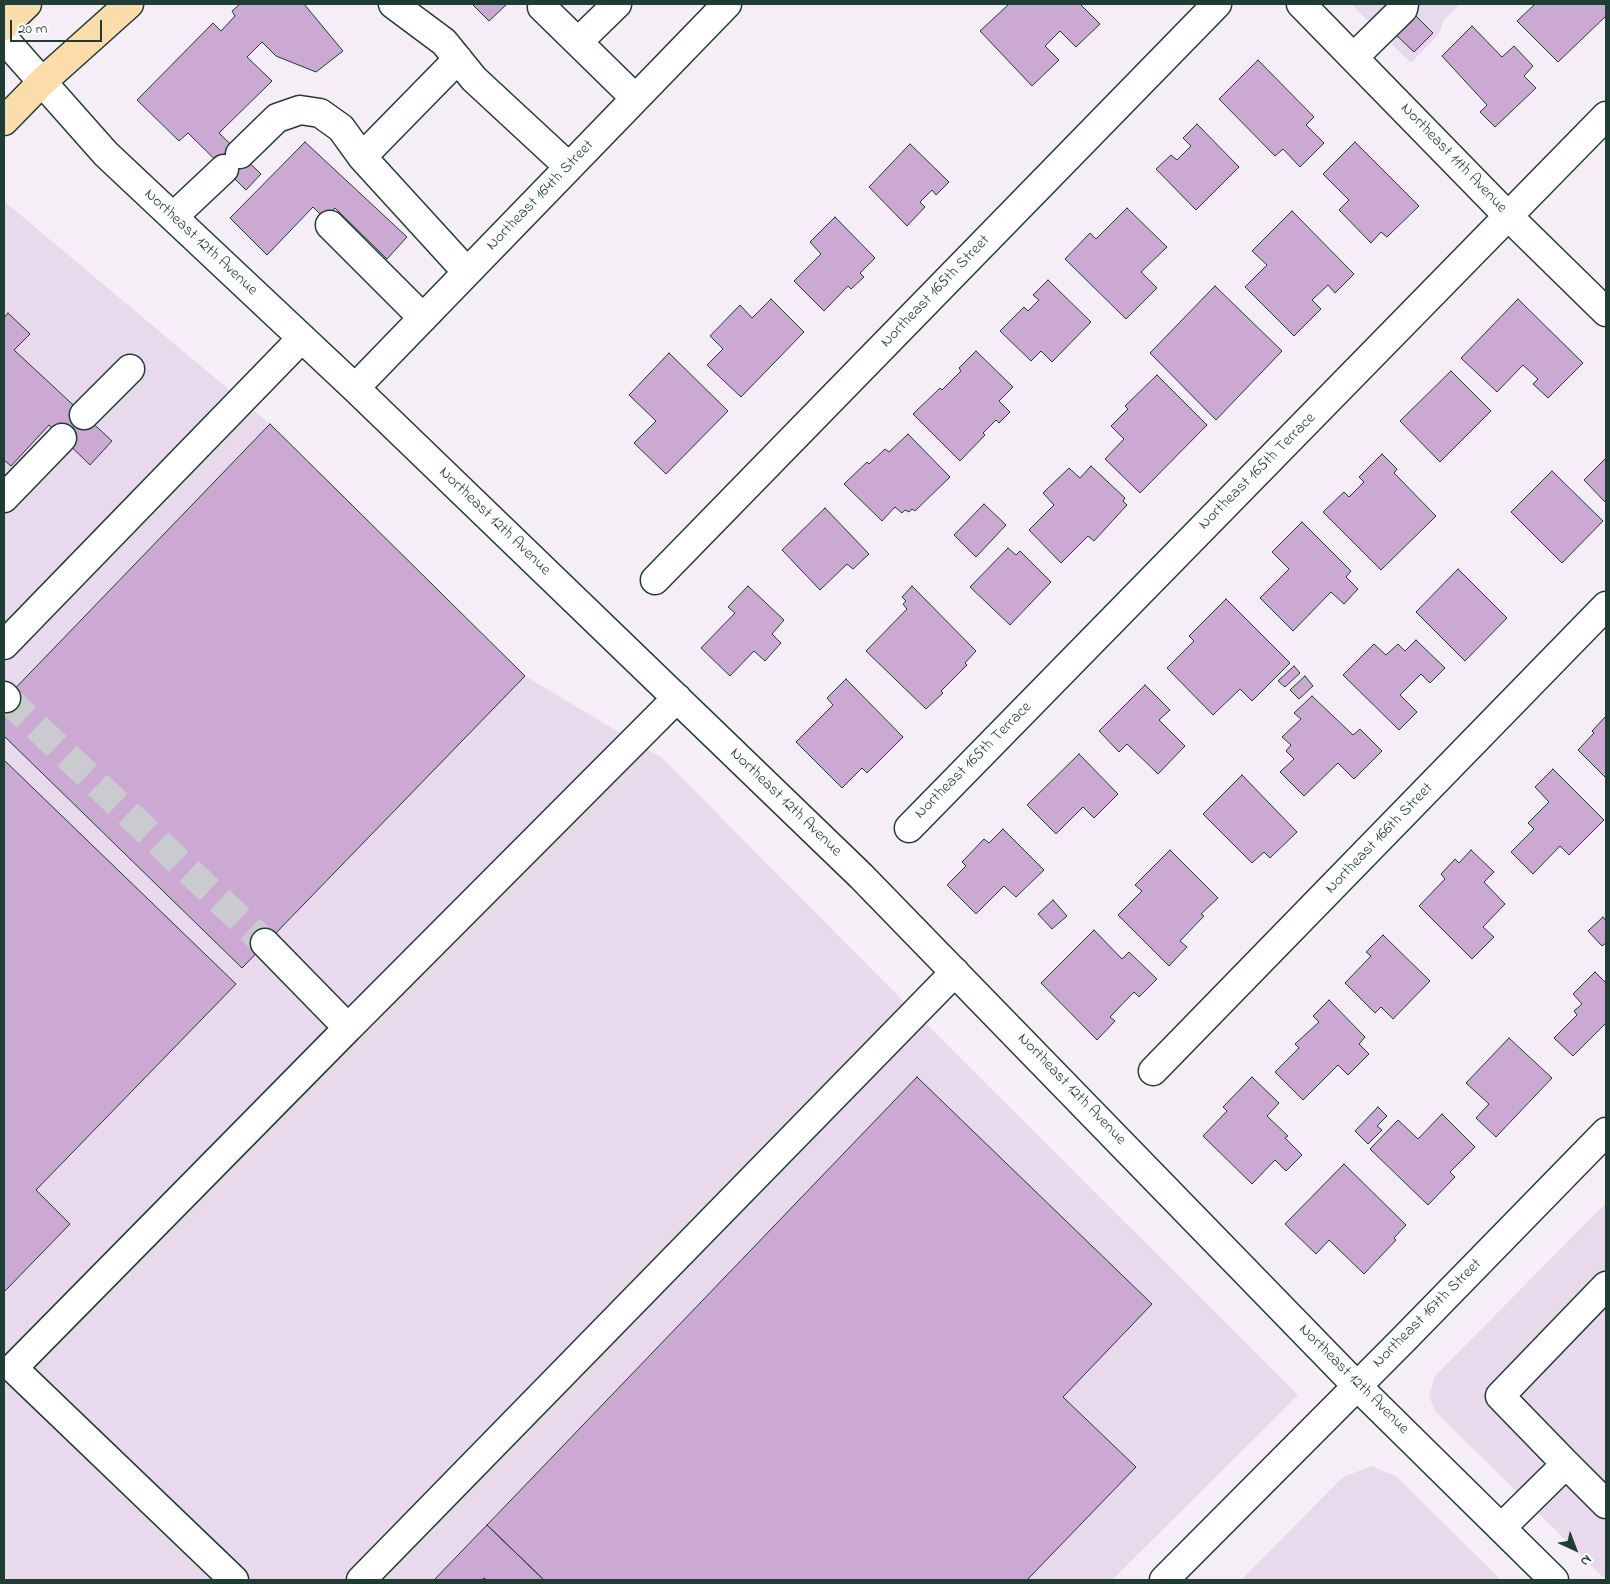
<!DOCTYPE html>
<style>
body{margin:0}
#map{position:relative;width:1610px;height:1584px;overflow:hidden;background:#f5eef6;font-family:"Indie Flower",sans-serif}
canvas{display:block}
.frame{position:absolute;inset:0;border:5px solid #1f3d34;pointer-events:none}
.north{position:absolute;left:1550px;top:1524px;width:50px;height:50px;-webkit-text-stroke:4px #fff;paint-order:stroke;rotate:137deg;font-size:14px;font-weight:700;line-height:20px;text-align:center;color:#1f3d34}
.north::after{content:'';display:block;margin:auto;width:18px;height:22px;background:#1f3d34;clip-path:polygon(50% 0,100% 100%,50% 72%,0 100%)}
.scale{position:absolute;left:10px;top:20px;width:92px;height:22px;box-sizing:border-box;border:2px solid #1f3d34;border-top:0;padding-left:6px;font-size:15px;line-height:18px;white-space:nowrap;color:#1f3d34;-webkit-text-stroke:4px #fff;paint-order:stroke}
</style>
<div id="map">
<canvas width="1610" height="1584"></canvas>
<div class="frame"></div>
<div class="north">N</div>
<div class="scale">20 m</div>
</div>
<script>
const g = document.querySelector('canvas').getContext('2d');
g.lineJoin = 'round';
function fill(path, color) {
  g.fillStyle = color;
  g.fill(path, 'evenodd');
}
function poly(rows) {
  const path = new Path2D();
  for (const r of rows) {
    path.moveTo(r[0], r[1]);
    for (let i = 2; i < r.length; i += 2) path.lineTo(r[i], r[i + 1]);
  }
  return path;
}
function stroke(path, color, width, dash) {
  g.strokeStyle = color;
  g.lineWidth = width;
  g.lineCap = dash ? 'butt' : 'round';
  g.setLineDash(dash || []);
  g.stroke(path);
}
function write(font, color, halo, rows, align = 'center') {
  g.font = font + ' "Indie Flower",sans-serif';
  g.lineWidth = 4;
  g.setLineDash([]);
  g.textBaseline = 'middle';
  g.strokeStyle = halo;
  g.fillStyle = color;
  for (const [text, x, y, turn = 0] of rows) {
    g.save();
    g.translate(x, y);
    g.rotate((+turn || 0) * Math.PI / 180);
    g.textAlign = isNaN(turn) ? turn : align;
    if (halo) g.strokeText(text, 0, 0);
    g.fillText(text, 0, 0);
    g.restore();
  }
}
fill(poly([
 [1351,4,1460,4,1444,20,1439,34,1411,63],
 [5,202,270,424,525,676,662,758,899,997,1298,1395,1112,1580,4,1580,4,203],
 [1606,1203,1606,1580,1435,1411,1429,1396,1435,1376],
 [1372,1466,1397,1477,1501,1580,1241,1580,1343,1477]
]), '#e8d9ec');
const building = poly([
 [240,4,304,4,343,51,316,72,276,56,262,42,247,57,272,81,219,133,261,174,246,190,188,133,179,141,137,100,213,23,221,31,235,16,232,11,240,4],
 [472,4,507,4,489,21,472,4],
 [1009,4,1080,4,1100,24,1076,47,1060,31,1045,46,1059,60,1032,86,980,31,1009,4],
 [1535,4,1606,4,1606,16,1558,62,1517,21,1535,4],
 [1412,12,1433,33,1414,52,1393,32,1412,12],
 [1472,26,1502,57,1514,46,1533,66,1524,76,1536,88,1495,127,1480,112,1487,105,1442,56,1472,26],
 [1258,60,1314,117,1306,125,1324,143,1300,167,1283,149,1275,156,1219,99,1258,60],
 [1197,124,1239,167,1196,210,1156,169,1171,155,1177,160,1191,146,1183,138,1197,124],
 [305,142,407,237,387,259,335,208,325,219,313,207,267,255,230,218,305,142],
 [1355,142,1419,206,1387,237,1381,232,1371,243,1339,210,1349,200,1323,174,1355,142],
 [910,144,949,182,936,195,932,190,920,202,925,207,907,226,869,187,910,144],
 [1127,208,1167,247,1141,272,1157,288,1126,319,1065,259,1090,233,1096,239,1127,208],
 [1292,211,1354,274,1335,293,1328,285,1312,300,1321,309,1294,336,1245,287,1267,265,1252,251,1292,211],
 [835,217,875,258,860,273,864,277,851,289,848,286,824,311,794,281,821,254,810,242,835,217],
 [1048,280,1091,322,1052,362,1041,351,1031,361,1000,331,1024,307,1028,311,1039,300,1033,295,1048,280],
 [1215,286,1282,351,1216,420,1150,353,1215,286],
 [771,299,804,332,741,397,707,365,723,349,710,336,740,305,752,318,771,299],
 [1518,299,1583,363,1548,398,1533,384,1538,379,1523,365,1497,392,1461,358,1518,299],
 [8,313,30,334,14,350,112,441,90,465,49,425,11,466,4,460,4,318,8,313],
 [976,351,1013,387,999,401,1010,412,999,423,996,420,983,433,985,435,960,461,913,414,940,388,942,390,961,371,959,368,976,351],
 [669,353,728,411,666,474,634,443,656,421,629,395,669,353],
 [1451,371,1491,411,1440,462,1400,421,1451,371],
 [1157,375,1207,425,1140,493,1105,459,1124,439,1111,426,1128,409,1125,406,1157,375],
 [270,424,525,676,242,968,4,736,4,700,270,424],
 [908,434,950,477,915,511,912,509,909,512,905,510,902,513,895,507,882,521,844,484,867,462,869,464,885,449,889,452,908,434],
 [1382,454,1397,469,1394,473,1436,516,1381,570,1323,512,1344,492,1349,497,1364,482,1359,477,1382,454],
 [1606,458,1606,503,1584,480,1606,458],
 [1091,466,1125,498,1123,501,1127,505,1094,541,1088,536,1061,563,1029,530,1054,505,1043,493,1069,468,1080,478,1091,466],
 [1552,471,1603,521,1562,563,1511,512,1552,471],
 [984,504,1006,525,976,557,954,535,984,504],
 [825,508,869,554,853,569,847,564,820,590,782,550,825,508],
 [1302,522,1351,571,1346,577,1358,589,1344,604,1331,592,1293,631,1260,598,1289,569,1272,552,1302,522],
 [1008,548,1016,555,1020,551,1051,582,1010,625,970,587,1008,548],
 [1458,569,1507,618,1465,661,1416,612,1458,569],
 [748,586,784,620,772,634,781,643,765,661,754,651,730,676,701,648,735,613,728,607,748,586],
 [912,586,976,651,965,663,967,665,941,691,943,693,926,709,866,651,907,609,903,604,906,601,902,597,912,586],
 [1226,599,1290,663,1252,701,1240,689,1213,715,1167,668,1194,641,1189,636,1226,599],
 [1416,640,1445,668,1430,683,1421,674,1400,695,1417,712,1399,730,1343,675,1374,644,1386,655,1398,644,1405,651,1416,640],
 [1294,666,1300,673,1285,687,1278,681,1294,666],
 [1305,676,1313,686,1299,699,1290,690,1305,676],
 [846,679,903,737,867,773,862,768,842,788,796,742,833,705,827,698,846,679],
 [1145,685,1170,710,1159,720,1185,746,1158,774,1127,744,1119,752,1099,731,1145,685],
 [1312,696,1353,735,1360,729,1382,751,1354,779,1338,763,1304,796,1280,772,1294,759,1286,751,1291,745,1282,737,1301,719,1294,713,1312,696],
 [1606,716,1606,778,1578,750,1594,733,1592,731,1606,716],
 [1079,754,1118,794,1094,818,1083,807,1056,834,1027,805,1079,754],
 [4,760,236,984,36,1190,70,1224,4,1292,4,760],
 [1553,769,1604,820,1569,855,1560,846,1533,874,1511,852,1534,829,1528,823,1549,802,1535,787,1553,769],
 [1242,775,1297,832,1270,858,1264,852,1252,863,1203,814,1242,775],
 [1003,829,1044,870,1016,897,1004,886,976,914,947,885,966,866,962,862,984,839,989,843,1003,829],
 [1170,850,1218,898,1201,914,1204,916,1180,941,1187,947,1169,966,1118,915,1142,891,1135,885,1170,850],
 [1471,850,1494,872,1484,882,1505,904,1483,927,1494,937,1472,959,1419,906,1445,879,1441,874,1455,859,1459,863,1471,850],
 [1053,900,1067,916,1052,929,1038,914,1053,900],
 [1603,917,1606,921,1606,943,1602,946,1588,931,1603,917],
 [1094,930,1122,959,1129,952,1157,979,1139,997,1134,992,1110,1017,1115,1021,1097,1040,1041,983,1094,930],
 [1383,935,1430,981,1393,1019,1381,1007,1375,1013,1345,983,1371,956,1366,952,1383,935],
 [1595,972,1606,983,1606,1023,1573,1056,1554,1038,1577,1015,1574,1011,1582,1004,1573,994,1595,972],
 [1329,1000,1365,1037,1359,1044,1369,1054,1348,1075,1338,1065,1303,1100,1275,1072,1299,1048,1295,1044,1319,1022,1313,1016,1329,1000],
 [1509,1038,1552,1078,1496,1137,1476,1118,1489,1104,1466,1083,1509,1038],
 [917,1077,1152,1304,1063,1397,1136,1467,1027,1580,544,1580,487,1525,917,1077],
 [1252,1077,1279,1103,1267,1116,1288,1136,1285,1138,1302,1155,1286,1171,1275,1160,1252,1184,1203,1136,1227,1111,1223,1107,1252,1077],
 [1378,1107,1387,1116,1377,1126,1382,1130,1368,1144,1355,1131,1378,1107],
 [1442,1114,1475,1147,1450,1172,1455,1177,1428,1205,1370,1149,1398,1120,1418,1139,1442,1114],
 [1344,1164,1406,1225,1394,1238,1396,1240,1364,1274,1329,1240,1316,1254,1285,1224,1344,1164],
 [487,1525,544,1580,487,1580,484,1578,482,1580,434,1580,487,1525]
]);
fill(building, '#cba9d3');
stroke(building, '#1f3d34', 1);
stroke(poly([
 [6,698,265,943]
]), '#cacbcf', 28, [28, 14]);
const minor = poly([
 [393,4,444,42,474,79,569,167],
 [1301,4,1509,217,1606,312],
 [542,7,635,98],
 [4,39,106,154,355,388,861,876,1357,1386,1554,1580],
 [578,42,617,4],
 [1354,57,1403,9,1404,4],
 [240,154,277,118,300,110,320,113,341,128,362,157,467,272],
 [362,157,458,59],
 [173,217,224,169],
 [330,225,423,318],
 [355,388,727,4],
 [84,415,130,369],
 [4,498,62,438],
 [655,580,1217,4],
 [4,645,302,338],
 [4,696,6,698],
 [909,828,1606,116],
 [265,943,348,1028,677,698],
 [1153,1071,1606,606],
 [1566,1464,1606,1504],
 [1501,1528,1566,1464,1500,1396,1606,1286],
 [234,1580,13,1368,348,1028],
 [361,1580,955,972],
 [1164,1580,1404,1339,1606,1132]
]);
const major = poly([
 [4,26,27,4],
 [4,121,42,82,129,4]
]);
stroke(minor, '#1f3d34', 31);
stroke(major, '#1f3d34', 31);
stroke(minor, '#fff', 28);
stroke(major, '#fddcac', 28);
write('16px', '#1f3d34', '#fff', [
 ["Northeast 11th Avenue",1453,159,46],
 ["Northeast 164th Street",541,196,-46],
 ["Northeast 12th Avenue",200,243,43],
 ["Northeast 165th Street",936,292,-46],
 ["Northeast 165th Terrace",1258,472,-45],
 ["Northeast 12th Avenue",494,522,44],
 ["Northeast 165th Terrace",974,761,-45],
 ["Northeast 12th Avenue",785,803,44],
 ["Northeast 166th Street",1380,839,-46],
 ["Northeast 12th Avenue",1071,1090,46],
 ["Northeast 167th Street",1428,1314,-45],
 ["Northeast 12th Avenue",1353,1380,45]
]);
</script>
